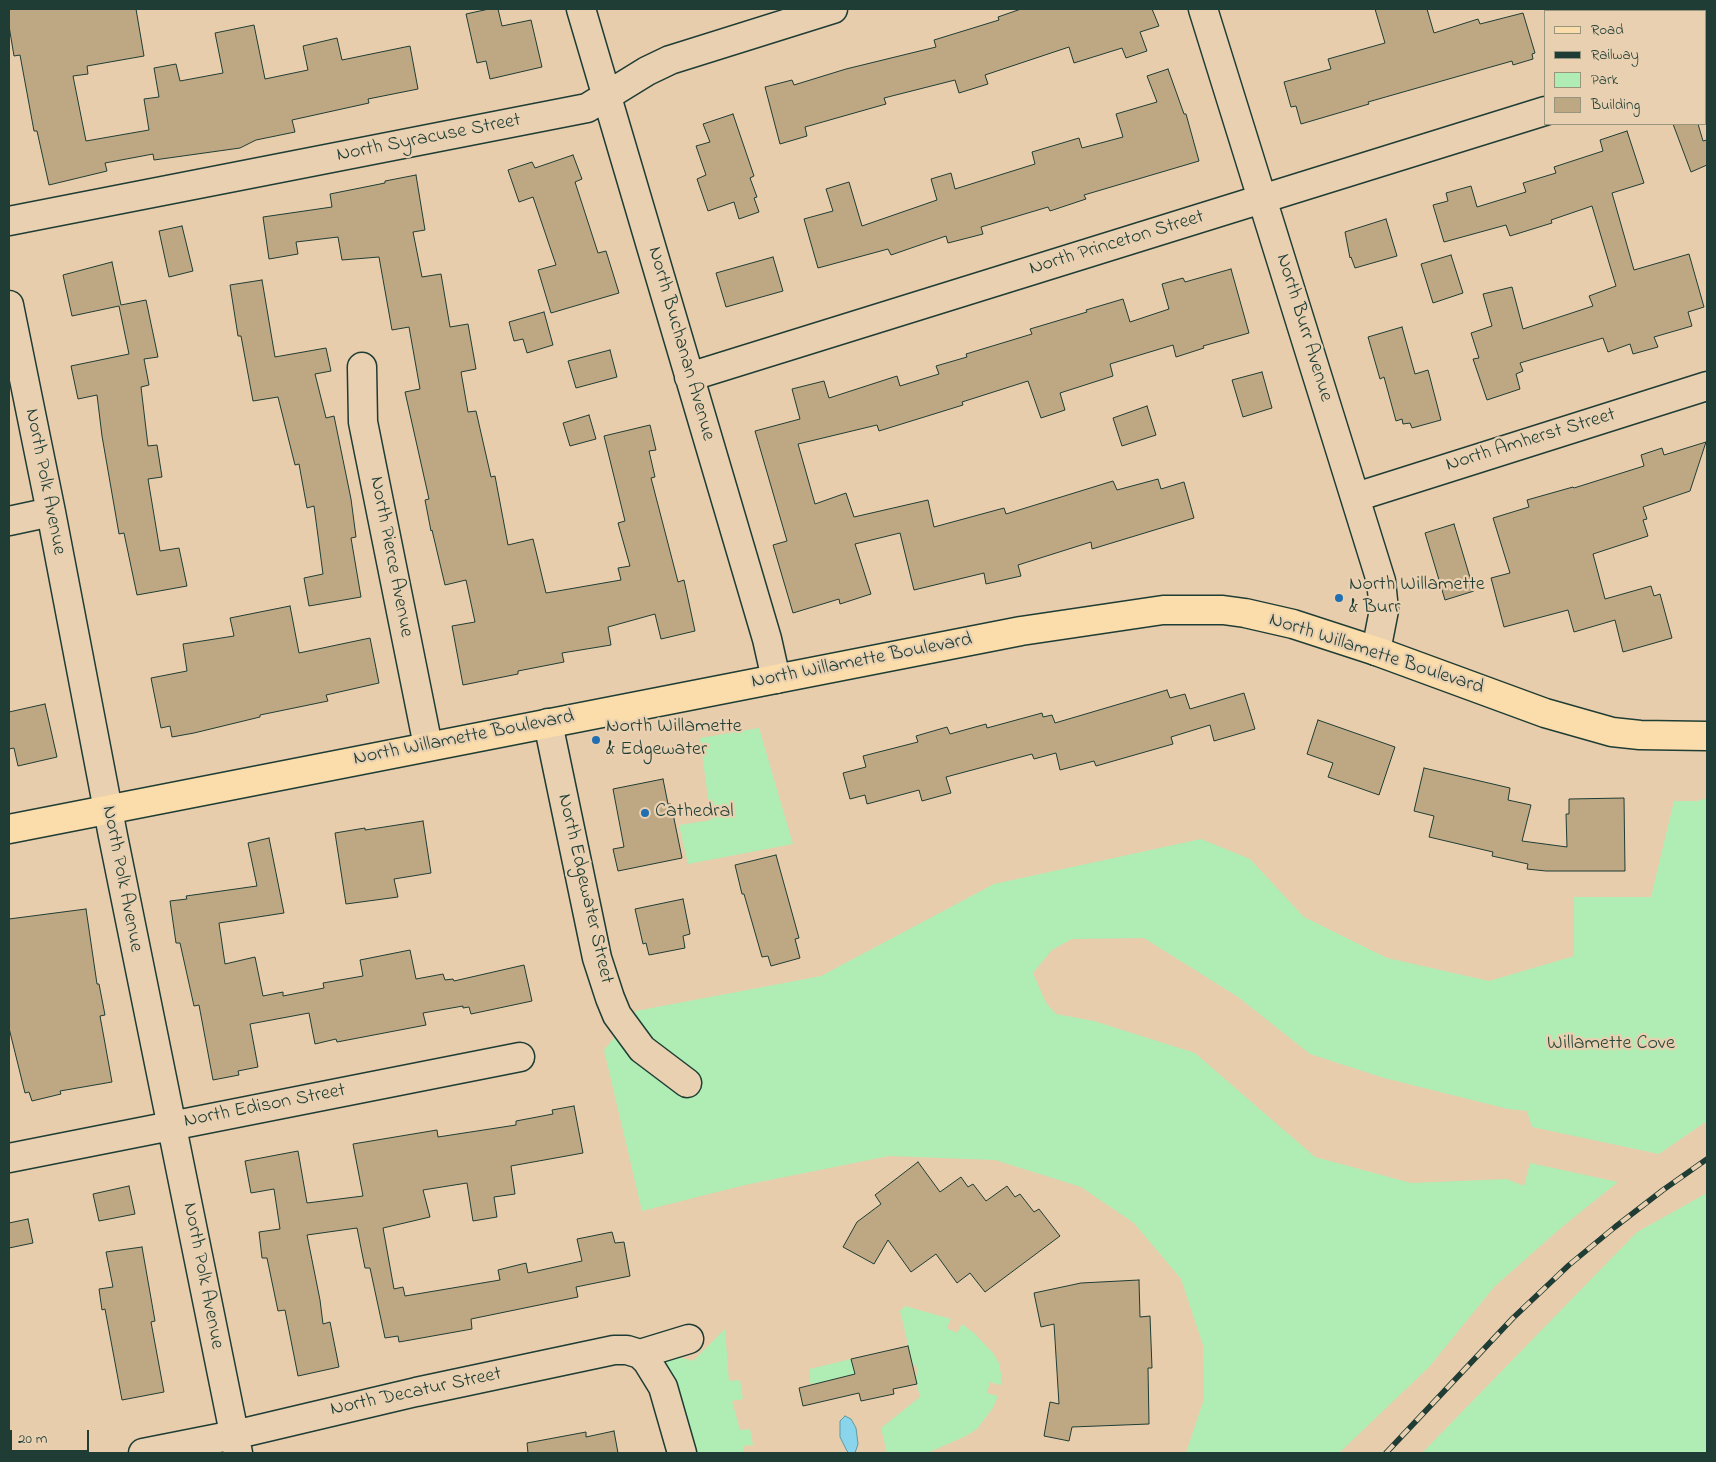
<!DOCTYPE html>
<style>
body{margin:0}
#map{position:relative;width:1716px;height:1462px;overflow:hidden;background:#e8cdac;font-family:"Indie Flower",sans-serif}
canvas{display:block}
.frame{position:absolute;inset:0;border:10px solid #1f3d34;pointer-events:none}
.legend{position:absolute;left:1544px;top:10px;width:162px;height:115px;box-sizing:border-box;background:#e9d0b1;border:1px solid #98957f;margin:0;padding:6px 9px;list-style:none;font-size:15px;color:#1f3d34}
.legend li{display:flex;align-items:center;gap:10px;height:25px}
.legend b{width:25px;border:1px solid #98957f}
.scale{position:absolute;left:10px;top:1430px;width:79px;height:22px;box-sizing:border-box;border:2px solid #1f3d34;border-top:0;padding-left:6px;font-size:15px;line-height:18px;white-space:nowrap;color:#1f3d34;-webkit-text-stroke:4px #e9d0b1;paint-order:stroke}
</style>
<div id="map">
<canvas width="1716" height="1462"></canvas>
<div class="frame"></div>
<ul class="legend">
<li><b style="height:6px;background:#fbddab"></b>Road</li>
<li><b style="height:6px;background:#1f3d34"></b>Railway</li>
<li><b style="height:14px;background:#afedb4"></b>Park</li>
<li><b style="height:14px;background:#bea783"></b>Building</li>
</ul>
<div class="scale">20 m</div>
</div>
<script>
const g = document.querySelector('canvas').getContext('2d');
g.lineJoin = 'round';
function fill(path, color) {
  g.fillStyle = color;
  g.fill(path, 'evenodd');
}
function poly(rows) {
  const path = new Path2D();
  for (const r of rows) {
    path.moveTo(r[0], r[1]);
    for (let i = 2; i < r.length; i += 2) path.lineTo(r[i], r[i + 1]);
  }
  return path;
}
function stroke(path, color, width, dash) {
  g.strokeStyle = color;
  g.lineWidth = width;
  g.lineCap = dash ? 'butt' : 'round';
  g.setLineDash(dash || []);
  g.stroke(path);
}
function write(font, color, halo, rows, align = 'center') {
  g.font = font + ' "Indie Flower",sans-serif';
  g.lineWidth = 4.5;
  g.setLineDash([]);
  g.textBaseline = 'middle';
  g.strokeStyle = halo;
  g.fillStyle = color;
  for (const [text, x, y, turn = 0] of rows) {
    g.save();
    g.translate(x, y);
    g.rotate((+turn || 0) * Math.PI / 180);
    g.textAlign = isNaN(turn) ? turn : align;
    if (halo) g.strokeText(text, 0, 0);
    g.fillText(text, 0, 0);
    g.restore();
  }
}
fill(poly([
 [759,728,793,844,688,864,679,825,711,820,700,738],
 [1707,798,1707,1121,1659,1154,1532,1127,1527,1111,1508,1109,1384,1078,1310,1054,1238,997,1144,938,1072,939,1052,950,1033,973,1046,1003,1056,1014,1094,1021,1195,1053,1315,1157,1411,1183,1507,1179,1524,1186,1530,1163,1618,1182,1562,1227,1495,1286,1429,1367,1339,1453,1186,1453,1204,1399,1203,1345,1181,1279,1134,1223,1081,1187,995,1160,889,1156,745,1185,642,1211,604,1050,636,1011,821,976,994,884,1201,839,1250,859,1304,917,1387,958,1489,981,1574,956,1574,897,1651,897,1674,801,1698,801],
 [1707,1193,1707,1453,1422,1453,1637,1232],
 [905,1306,951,1319,947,1328,957,1333,962,1324,974,1333,993,1353,999,1363,1001,1374,1001,1385,990,1382,987,1393,998,1396,993,1408,977,1429,966,1436,927,1453,887,1453,881,1428,920,1397,915,1376,918,1375,916,1365,913,1365,900,1311],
 [725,1329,729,1381,740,1380,743,1399,732,1401,740,1430,750,1429,753,1445,743,1446,743,1453,689,1453,661,1359,672,1355,693,1361],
 [851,1359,855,1374,836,1378,838,1388,810,1383,810,1369]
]), '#afedb4');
const water = poly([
 [845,1416,851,1419,856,1428,858,1444,855,1453,849,1453,847,1451,840,1437,840,1421,845,1416]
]);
fill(water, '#8bd5ec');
stroke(water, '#6098a2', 1);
const building = poly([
 [9,9,136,9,144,56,87,66,88,74,73,76,86,141,149,130,144,99,159,97,154,68,176,64,180,81,223,73,215,33,254,25,265,79,308,70,303,46,337,38,342,60,410,46,418,89,368,99,369,103,292,120,295,132,256,140,240,148,154,160,153,154,105,163,107,171,49,185,37,131,34,131,20,55,14,56,9,26,9,9],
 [489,9,498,9,502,26,531,20,542,67,490,79,486,61,477,63,466,14,489,9],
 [1021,9,1152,9,1159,26,1140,32,1147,51,1126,58,1122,48,1074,63,1069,47,985,75,988,84,959,93,955,80,884,98,886,104,805,127,807,136,780,144,765,87,792,80,794,85,846,69,936,47,934,40,999,20,998,17,1021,9],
 [1375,9,1427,9,1434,33,1478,19,1480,24,1523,13,1535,53,1532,54,1533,59,1513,65,1512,61,1368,102,1369,104,1301,124,1296,106,1291,107,1284,82,1331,69,1328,59,1385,43,1375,9],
 [1168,69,1184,114,1186,114,1199,161,1084,195,1086,199,1050,211,1048,207,981,227,983,234,948,243,946,236,891,255,888,249,818,268,804,219,833,211,826,189,849,182,862,226,937,200,931,179,951,173,955,189,1035,164,1032,152,1079,138,1082,148,1123,137,1116,114,1157,102,1147,76,1168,69],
 [733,114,754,176,750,178,757,197,754,198,759,212,739,219,734,202,708,211,697,179,706,175,696,146,710,142,703,124,733,114],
 [1673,124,1698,124,1703,141,1707,140,1707,165,1691,172,1673,124],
 [1627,131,1644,183,1612,193,1634,270,1689,254,1704,307,1688,312,1692,326,1654,337,1658,347,1633,354,1630,344,1608,352,1603,338,1520,363,1523,371,1516,374,1520,389,1487,400,1473,359,1479,358,1471,333,1492,326,1483,294,1512,287,1523,329,1593,306,1589,296,1616,286,1592,206,1551,220,1552,223,1510,236,1506,225,1444,242,1433,205,1448,201,1446,193,1471,186,1477,207,1526,192,1523,183,1556,173,1554,167,1603,151,1600,140,1627,131],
 [573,155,582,179,575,182,598,253,606,251,619,293,551,313,538,270,556,265,533,197,519,202,508,170,532,162,535,168,573,155],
 [416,175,425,230,413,232,422,277,441,274,450,327,468,324,476,369,461,372,468,412,476,411,491,477,495,476,508,545,533,539,546,593,621,580,618,568,630,566,618,523,625,521,604,436,650,425,656,450,649,451,655,477,651,478,678,582,684,580,695,631,661,639,655,614,608,627,611,645,562,653,564,662,518,671,518,674,463,685,452,626,475,622,466,580,445,585,432,530,431,531,425,500,429,499,405,392,420,389,409,327,392,330,379,257,342,260,338,237,296,242,298,254,269,259,263,217,332,207,330,194,385,183,385,181,416,175],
 [1386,219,1397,256,1355,268,1351,257,1350,258,1345,232,1386,219],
 [182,226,193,271,169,277,159,231,182,226],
 [1451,255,1463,293,1433,303,1421,264,1451,255],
 [773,257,783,291,726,307,716,273,773,257],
 [112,262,121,305,146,300,158,357,144,359,149,385,141,387,148,446,157,445,162,477,148,479,160,551,179,548,187,586,137,595,124,533,119,534,102,436,97,395,78,399,71,366,129,354,119,306,72,316,63,275,112,262],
 [1231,269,1249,333,1203,346,1204,348,1176,357,1173,345,1110,364,1113,376,1060,393,1065,410,1041,418,1028,381,962,402,963,405,879,431,877,425,798,444,815,504,846,493,854,517,928,500,934,527,1004,508,1006,514,1113,481,1117,490,1158,479,1161,489,1184,482,1194,518,1092,549,1091,542,1018,565,1021,576,986,584,984,573,914,590,900,533,855,544,871,594,840,604,839,599,793,613,773,545,787,541,755,431,800,419,792,389,824,381,829,398,897,376,900,386,939,374,936,366,967,357,966,354,1032,334,1030,329,1087,312,1086,310,1123,299,1130,322,1169,309,1162,284,1183,278,1185,282,1231,269],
 [262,280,275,357,326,348,331,371,315,374,326,418,334,416,351,499,356,537,351,538,361,597,309,606,304,578,323,574,314,506,307,508,299,464,295,465,278,397,253,401,241,336,238,336,230,285,262,280],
 [544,312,553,345,527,353,523,339,514,341,509,322,544,312],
 [1402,327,1415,374,1428,370,1441,420,1412,428,1410,423,1403,424,1402,419,1396,421,1384,377,1380,379,1368,337,1402,327],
 [610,350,617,377,576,388,568,361,610,350],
 [1262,372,1272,408,1243,417,1232,380,1262,372],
 [1147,406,1156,435,1122,446,1113,418,1147,406],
 [589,415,596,439,570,446,563,423,589,415],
 [1706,442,1690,491,1643,507,1647,519,1643,520,1648,536,1593,554,1605,599,1651,586,1654,596,1660,594,1672,638,1623,652,1615,620,1574,632,1568,610,1504,627,1491,578,1510,573,1493,518,1529,507,1527,500,1573,487,1574,488,1644,466,1641,455,1662,448,1664,455,1706,442],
 [1454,524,1474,591,1445,600,1425,533,1454,524],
 [290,606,299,653,370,638,379,683,326,695,328,701,260,715,260,717,194,733,172,737,170,726,161,728,151,678,187,671,183,644,234,636,230,618,290,606],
 [1167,690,1170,698,1185,694,1190,709,1244,693,1255,729,1214,741,1210,725,1171,737,1173,744,1096,766,1094,761,1060,770,1056,753,1034,759,1032,754,946,777,951,793,922,801,919,790,867,804,865,795,850,799,843,773,866,767,863,756,918,742,916,736,947,727,950,734,986,724,987,728,1042,713,1043,717,1052,715,1055,723,1167,690],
 [45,704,57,757,18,766,14,748,9,749,9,712,45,704],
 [1318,720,1395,747,1379,795,1328,777,1333,763,1307,754,1318,720],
 [1424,768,1510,788,1508,800,1531,805,1522,841,1567,847,1566,814,1569,814,1569,799,1624,798,1625,871,1546,871,1527,869,1528,864,1492,856,1493,852,1429,837,1434,816,1414,811,1424,768],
 [663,779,668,804,671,804,682,858,618,871,613,849,624,847,613,789,663,779],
 [423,821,431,873,394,879,398,897,346,904,335,833,365,828,365,830,423,821],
 [269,838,284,913,219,923,225,964,255,957,263,996,283,992,283,996,324,988,323,983,363,976,360,960,410,950,416,979,443,974,445,980,453,979,454,981,524,965,532,1001,471,1014,469,1007,463,1008,463,1006,423,1013,426,1025,337,1042,336,1039,315,1044,309,1013,250,1024,258,1067,238,1071,239,1075,213,1080,199,1005,194,1006,180,943,176,943,170,901,187,899,186,896,257,886,248,843,269,838],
 [776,855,799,938,795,939,800,958,771,966,768,956,762,957,744,894,742,894,735,865,776,855],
 [683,899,690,934,683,936,685,948,649,955,646,943,643,944,635,909,683,899],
 [86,909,97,984,99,984,105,1015,100,1016,112,1082,60,1091,61,1094,32,1101,29,1092,25,1093,9,1028,9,919,86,909],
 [574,1106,583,1153,511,1166,515,1194,494,1197,497,1217,473,1221,467,1183,423,1190,430,1217,383,1228,394,1289,403,1287,405,1296,500,1280,498,1270,526,1263,528,1273,582,1261,577,1239,612,1232,615,1243,624,1242,630,1276,576,1287,578,1297,471,1319,472,1329,399,1342,398,1336,385,1338,370,1268,365,1268,357,1228,307,1235,320,1300,323,1324,330,1322,339,1367,298,1376,285,1310,278,1311,267,1258,262,1258,259,1232,280,1229,274,1189,251,1193,245,1161,298,1151,307,1203,363,1196,353,1144,437,1130,438,1137,516,1125,516,1121,553,1114,552,1110,574,1106],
 [918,1162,940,1192,961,1177,968,1187,973,1184,986,1201,1007,1186,1015,1197,1020,1194,1034,1212,1039,1209,1060,1236,985,1292,970,1273,957,1283,936,1254,911,1272,888,1240,874,1264,843,1247,857,1222,881,1204,875,1195,918,1162],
 [129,1186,135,1214,99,1221,93,1194,129,1186],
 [28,1219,33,1243,9,1248,9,1223,28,1219],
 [142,1247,155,1321,151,1322,164,1392,122,1400,105,1309,102,1310,99,1289,113,1287,106,1252,142,1247],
 [1139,1280,1140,1317,1150,1316,1152,1368,1148,1368,1149,1424,1072,1427,1069,1441,1044,1436,1050,1402,1059,1404,1054,1324,1041,1327,1034,1293,1081,1283,1139,1280],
 [908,1346,917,1384,893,1389,894,1394,861,1401,859,1393,803,1406,799,1388,855,1374,851,1359,908,1346],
 [614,1431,618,1453,528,1453,527,1443,586,1432,586,1437,614,1431]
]);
fill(building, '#bea783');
stroke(building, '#1f3d34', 1);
const minor = poly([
 [581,9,767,639,776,679],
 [1203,9,1381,581,1384,610,1376,651],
 [1705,61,1707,60],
 [9,221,587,108,647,71,670,60,833,9],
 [9,305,51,512,113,836,238,1453],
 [362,367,363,422,428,746],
 [689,377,1545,111],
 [1356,497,1707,386],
 [9,521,51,512],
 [548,723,597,958,610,998,617,1015,642,1049,687,1083],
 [9,1158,520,1057],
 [640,1354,647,1361,663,1387,682,1453],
 [143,1453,234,1435,416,1392,614,1350,627,1350,640,1354,689,1339]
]);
const major = poly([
 [9,829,1021,631,1163,610,1223,610,1245,613,1293,624,1376,651,1545,713,1612,732,1640,735,1707,736]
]);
stroke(minor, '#1f3d34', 31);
stroke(major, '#1f3d34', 31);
stroke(minor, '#e9d0b1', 28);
stroke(major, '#fbddab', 28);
const rail = poly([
 [1386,1453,1513,1318,1569,1265,1615,1227,1663,1190,1707,1159]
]);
stroke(rail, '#1f3d34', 5.5);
stroke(rail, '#e9d0b1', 4, [11]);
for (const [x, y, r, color] of [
 [1339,598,5,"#1f6fb2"],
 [596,740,5,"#1f6fb2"],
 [645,813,5,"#1f6fb2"]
]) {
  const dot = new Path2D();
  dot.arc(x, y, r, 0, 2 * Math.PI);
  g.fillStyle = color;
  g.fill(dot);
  stroke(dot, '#e9d0b1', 2);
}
write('20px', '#1f3d34', '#e9d0b1', [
 ["North Syracuse Street",429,139,-11],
 ["North Princeton Street",1117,244,-17],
 ["North Burr Avenue",1303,328,73],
 ["North Buchanan Avenue",680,344,74],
 ["North Amherst Street",1531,441,-17],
 ["North Polk Avenue",44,482,79],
 ["North Pierce Avenue",390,557,79],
 ["North Willamette Boulevard",1376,655,18],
 ["North Willamette Boulevard",862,662,-11],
 ["North Willamette Boulevard",464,739,-11],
 ["North Polk Avenue",121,879,79],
 ["North Edgewater Street",584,889,77],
 ["North Edison Street",265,1107,-11],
 ["North Polk Avenue",202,1276,79],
 ["North Decatur Street",416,1393,-12]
]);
write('20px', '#1f3d34', '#e9d0b1', [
 ["North Willamette",1349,586],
 ["& Burr",1349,609],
 ["North Willamette",606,728],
 ["& Edgewater",606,751],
 ["Cathedral",655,813]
], 'left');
write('20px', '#26463a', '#e9d0b1', [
 ["Willamette Cove",1611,1045]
]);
</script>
